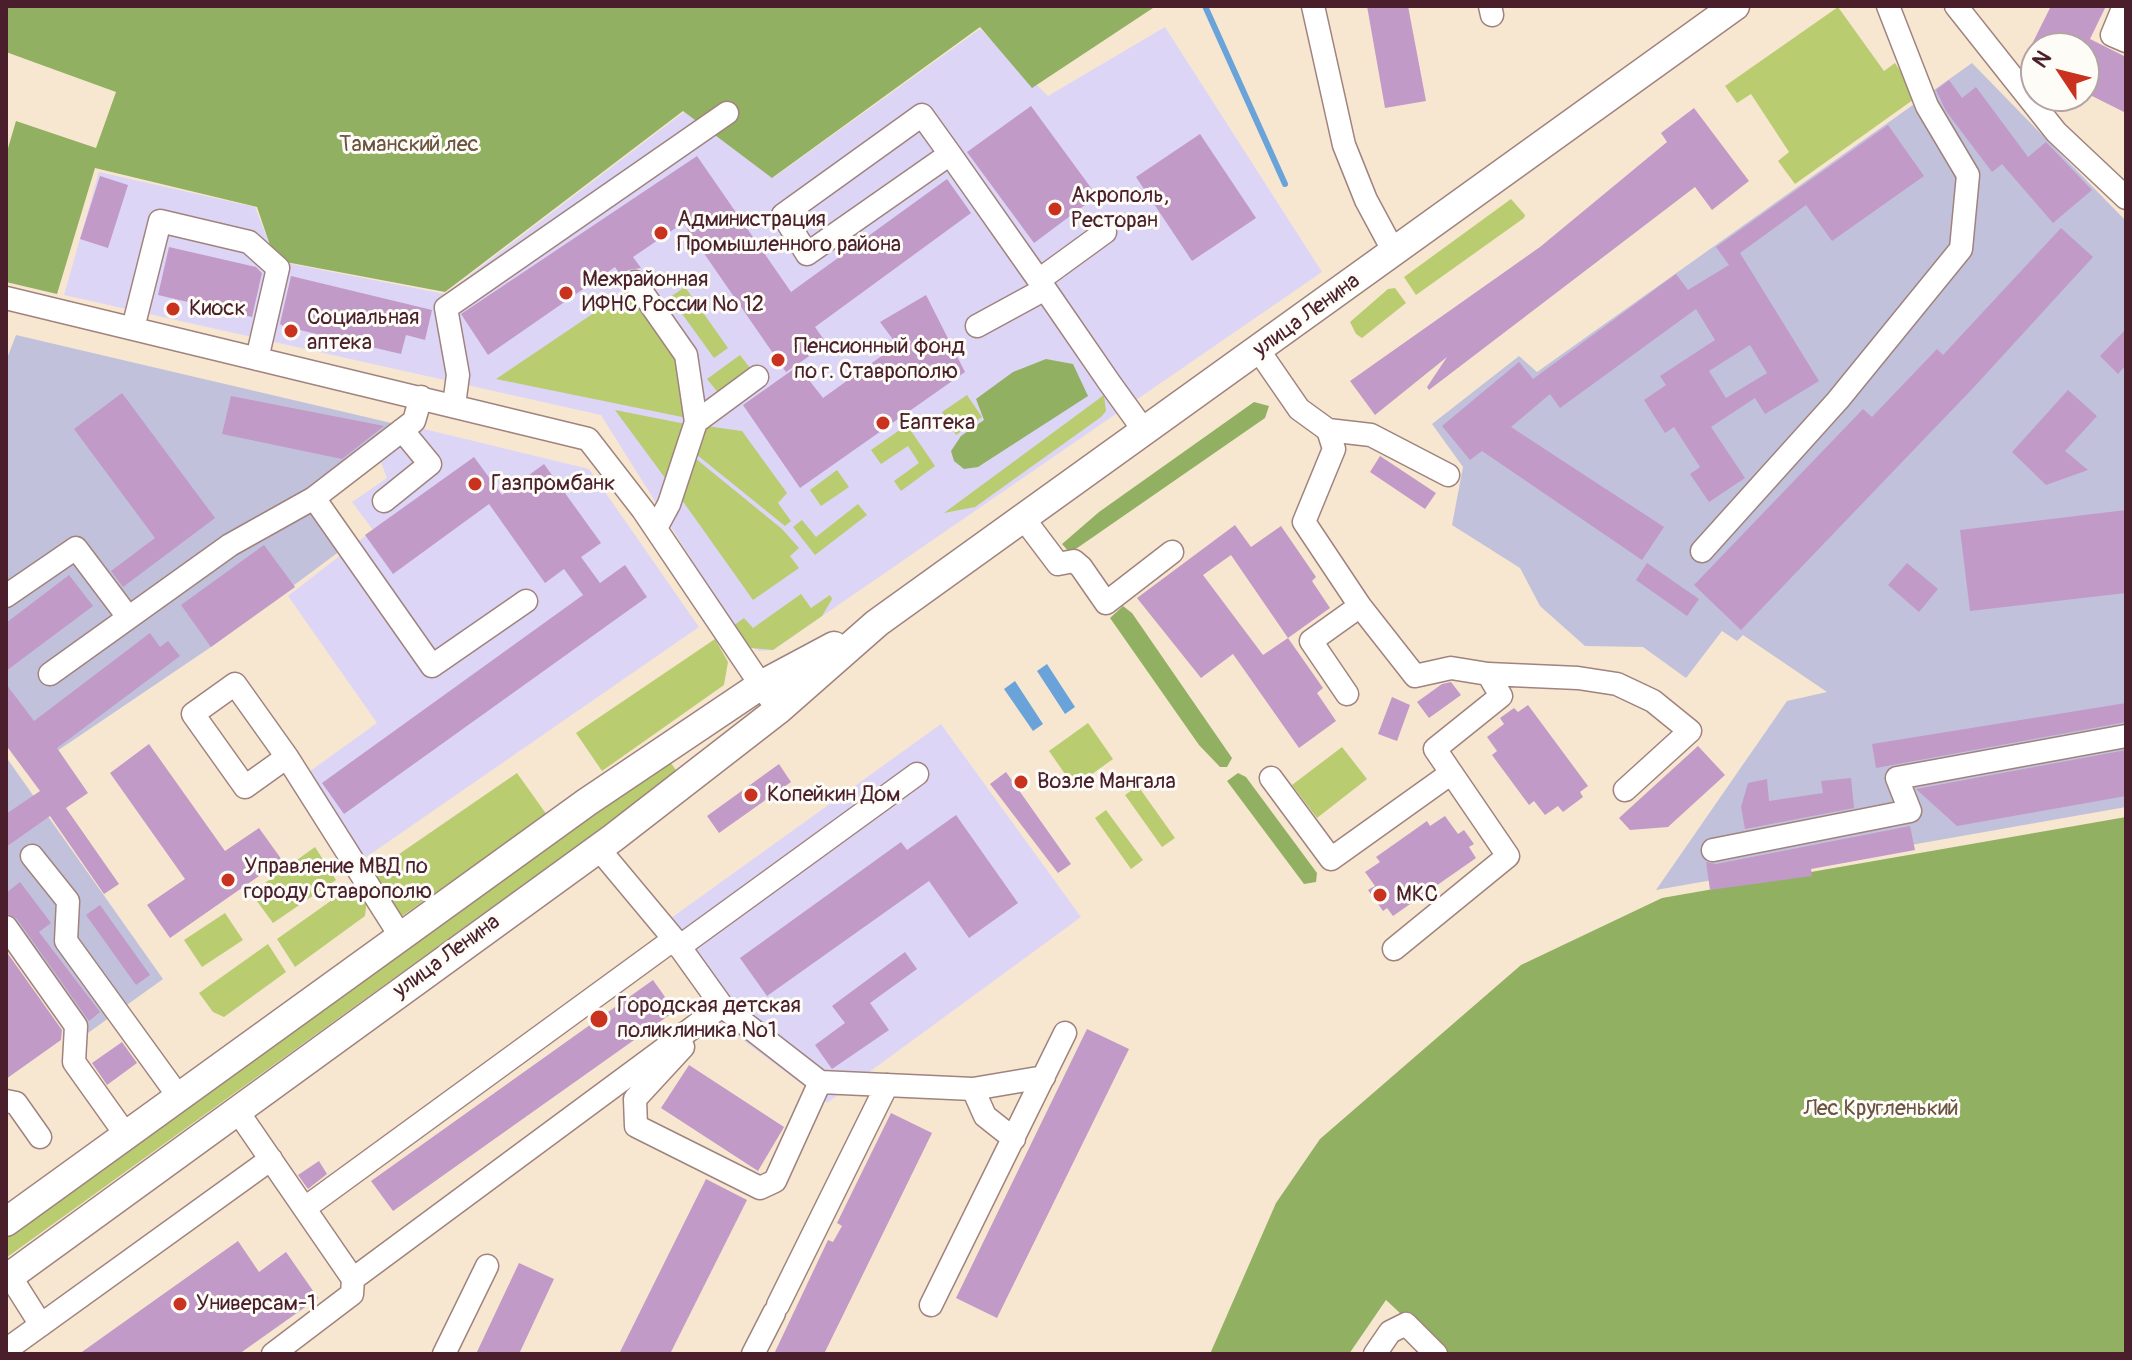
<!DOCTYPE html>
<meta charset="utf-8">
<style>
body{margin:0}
#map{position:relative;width:2132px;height:1360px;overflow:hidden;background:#f7e7d1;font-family:Pangolin,sans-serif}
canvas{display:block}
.frame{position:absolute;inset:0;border:8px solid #4a1f2b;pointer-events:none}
.north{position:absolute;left:2020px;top:32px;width:80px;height:80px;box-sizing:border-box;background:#fdfcf7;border:2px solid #b5a4a5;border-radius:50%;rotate:305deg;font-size:22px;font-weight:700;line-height:32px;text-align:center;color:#4a1f2b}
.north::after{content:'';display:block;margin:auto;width:28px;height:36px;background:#c8321e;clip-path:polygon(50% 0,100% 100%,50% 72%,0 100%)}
</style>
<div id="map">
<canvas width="2132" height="1360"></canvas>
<div class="frame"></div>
<div class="north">N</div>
</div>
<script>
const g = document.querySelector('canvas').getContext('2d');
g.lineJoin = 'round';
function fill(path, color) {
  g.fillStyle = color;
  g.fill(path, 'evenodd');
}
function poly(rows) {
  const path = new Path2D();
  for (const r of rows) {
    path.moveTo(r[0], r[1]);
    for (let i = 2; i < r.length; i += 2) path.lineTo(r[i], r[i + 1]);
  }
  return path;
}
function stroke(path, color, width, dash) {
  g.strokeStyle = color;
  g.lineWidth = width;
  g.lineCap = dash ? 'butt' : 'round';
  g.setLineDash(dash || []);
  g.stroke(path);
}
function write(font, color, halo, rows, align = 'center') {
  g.font = font + ' Pangolin,sans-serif';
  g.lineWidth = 6;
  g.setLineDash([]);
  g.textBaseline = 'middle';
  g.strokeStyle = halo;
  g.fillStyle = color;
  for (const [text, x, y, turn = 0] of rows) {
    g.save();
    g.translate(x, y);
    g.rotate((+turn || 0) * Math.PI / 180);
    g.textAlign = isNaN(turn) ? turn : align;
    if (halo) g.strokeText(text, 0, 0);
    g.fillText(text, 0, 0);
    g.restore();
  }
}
fill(poly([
 [1165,27,1322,272,773,650,760,651,750,647,733,626,601,415,64,295,99,172,255,207,276,261,445,294,684,112,773,178,980,29,1048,96],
 [420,428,589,469,699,627,362,860,306,774,377,723,288,596,373,530,352,502,387,478,380,460],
 [941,724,1081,917,827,1103,723,1025,653,931]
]), '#ddd5f6');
fill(poly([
 [1972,63,2126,221,2126,807,1656,890,1787,701,1827,692,1743,635,1737,641,1722,631,1686,678,1643,647,1585,646,1540,606,1520,568,1452,525,1463,467,1432,424,1519,356,1537,372],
 [16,335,400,425,318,486,356,539,211,647,26,772,6,745,6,361],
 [6,757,163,979,88,1033,6,921]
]), '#c2c1dc');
fill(poly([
 [1838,7,1884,71,1895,63,1917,97,1795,184,1778,161,1789,152,1751,94,1737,103,1725,86],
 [1511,199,1525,215,1524,218,1416,295,1404,277],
 [685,287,728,348,714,358,670,297],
 [1395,288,1406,303,1362,338,1356,334,1350,322,1388,289],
 [628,290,687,373,692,419,496,379],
 [740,355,756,376,724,400,707,379],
 [967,395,982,417,956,435,942,412],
 [1104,395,1106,411,1101,417,975,507,944,513],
 [615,410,691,425,671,486],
 [699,425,742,431,787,493,778,503,791,521,785,526,691,450],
 [907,425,935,466,901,491,894,481,919,463,908,446,881,464,871,450],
 [690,454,782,529,799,548,790,556,799,568,753,600,677,493],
 [837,470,849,487,821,506,810,490],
 [858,504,867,515,815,555,793,527,802,520,816,537],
 [801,594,811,608,830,595,832,599,822,616,773,650,751,648,733,626,744,618,753,628],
 [715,639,728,662,724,685,602,771,576,733],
 [1088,723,1113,759,1074,787,1049,751],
 [1342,747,1367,779,1317,818,1292,785],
 [671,763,678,773,6,1258,6,1239,596,812],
 [517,773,547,815,402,916,396,911,370,874],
 [1138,786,1175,838,1162,847,1125,795],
 [1106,810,1143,860,1131,869,1095,818],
 [315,847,336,880,273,923,251,893],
 [356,883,367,899,365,916,295,967,277,939],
 [225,913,243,940,202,967,184,940],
 [268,944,286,972,224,1017,213,1012,199,993]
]), '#b9cc70');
fill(poly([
 [6,6,1156,6,1032,88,980,27,772,178,683,111,445,292,275,260,257,207,95,168,57,294,6,282,6,155,16,121,96,148,116,92,6,52],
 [1046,359,1073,364,1088,396,978,467,964,469,954,461,951,451,961,436,984,420,976,399,1013,372],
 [1254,402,1269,406,1265,418,1070,553,1062,544,1099,512],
 [1123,606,1132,613,1232,758,1227,767,1220,767,1199,745,1110,618],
 [1238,773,1246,777,1317,873,1316,882,1304,884,1227,781],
 [2126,817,2126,1354,1444,1354,1386,1300,1349,1354,1210,1354,1276,1203,1320,1139,1521,965,1662,898]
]), '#92b062');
fill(poly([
 [1047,664,1075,707,1065,714,1037,671],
 [1015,681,1043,724,1033,731,1004,689]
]), '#6aa3d9');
stroke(poly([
 [1205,6,1285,184]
]), '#6aa3d9', 6);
fill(poly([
 [1367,6,1408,6,1426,101,1385,108],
 [2051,6,2106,6,2090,39,2126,57,2126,113,2084,92,2084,48,2030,48],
 [1949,80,1962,98,1976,87,2028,157,2046,142,2092,190,2053,223,2002,164,1992,172,1946,111,1936,90],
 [1031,106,1097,196,1034,243,967,152],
 [1694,108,1749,181,1712,210,1695,187,1429,390,1427,387,1447,357,1375,415,1350,381,1540,247,1667,142,1661,133],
 [1888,125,1924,176,1832,241,1806,205,1740,253,1819,381,1765,414,1755,398,1711,427,1745,478,1709,502,1690,474,1700,467,1674,427,1665,433,1644,400,1666,385,1660,376,1715,340,1696,309,1560,408,1550,394,1511,427,1664,527,1642,560,1482,451,1470,460,1442,426,1519,362,1533,379,1676,274,1688,290,1729,265,1716,247],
 [1750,345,1767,373,1726,398,1709,371],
 [1200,134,1256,218,1192,261,1136,177],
 [697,156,791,292,947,179,971,213,815,327,827,344,786,372,683,223,633,257,641,268,628,270,622,278,615,267,488,355,461,314],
 [100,176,128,185,108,248,80,239],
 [2061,228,2093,257,1975,386,1741,630,1694,585,1863,409,1872,417,1937,349,1943,355],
 [169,247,256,267,262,273,252,317,158,295],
 [291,276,432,310,425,340,406,335,401,354,283,326,280,324],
 [926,295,965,372,800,488,743,405,798,366,823,398,897,345,880,322],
 [2126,329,2126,365,2118,374,2100,356],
 [2068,390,2097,416,2065,451,2088,470,2046,485,2012,452],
 [122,393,215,518,123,587,111,571,155,538,74,429],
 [231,396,384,426,342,459,222,434],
 [1380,456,1436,493,1425,509,1370,472],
 [474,457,502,495,544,464,601,543,581,557,600,583,625,565,647,597,344,814,322,783,583,595,564,569,545,583,489,504,393,574,365,535],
 [2126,510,2126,593,1970,611,1960,530],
 [1235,525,1251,547,1281,526,1316,577,1312,581,1330,608,1288,638,1323,688,1317,693,1336,721,1299,748,1233,654,1201,678,1137,598],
 [1231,555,1288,638,1263,655,1203,575],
 [264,545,295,587,211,647,181,605],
 [1647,563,1699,599,1687,616,1636,580],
 [1907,563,1938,589,1919,612,1888,585],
 [69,575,93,606,6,671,6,623],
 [150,633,160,647,168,641,180,656,57,748,88,793,66,808,119,884,104,894,50,816,6,847,6,814,40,791,6,745,6,684,34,721],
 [1451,682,1461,695,1429,718,1417,702,1442,684],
 [1392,697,1410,705,1397,741,1378,734],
 [2126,703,2126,722,1876,768,1872,744],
 [1528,705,1588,786,1580,792,1583,797,1563,812,1558,806,1545,815,1534,801,1529,805,1492,755,1497,751,1487,737,1504,724,1500,718,1514,708,1518,712],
 [149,744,225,851,259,828,282,860,170,938,147,905,185,879,110,773],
 [1698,746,1725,775,1668,827,1630,830,1619,818],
 [2126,750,2126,796,1957,826,1916,789],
 [779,764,791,782,719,833,707,816],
 [1006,772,1071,864,1058,873,990,784],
 [1851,778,1854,808,1745,829,1741,807,1748,783,1767,779,1769,801,1823,793,1821,781],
 [956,815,1018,903,969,938,929,881,767,996,740,958,901,842,907,850],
 [1445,816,1458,834,1464,830,1474,844,1469,847,1476,858,1393,916,1387,908,1383,911,1368,890,1375,886,1365,872,1380,862,1376,857,1427,821,1430,826],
 [1910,826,1915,850,1811,869,1812,876,1710,890,1706,862,1716,864],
 [20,882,51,923,39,932,100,1012,89,1021,17,919,6,913,6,893],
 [100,905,150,975,136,985,86,915],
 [6,951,62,1030,61,1040,6,1079],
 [905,952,917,969,870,1003,889,1030,832,1069,815,1045,845,1023,832,1006],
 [653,980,675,1011,393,1211,371,1181],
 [1087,1029,1129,1049,997,1318,956,1298],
 [122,1042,137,1063,107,1085,92,1063],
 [689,1065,784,1127,758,1171,661,1108],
 [891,1113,932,1133,824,1354,774,1354,828,1240,833,1242,842,1226,837,1223],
 [319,1161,327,1174,308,1189,298,1175],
 [706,1179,747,1200,670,1354,619,1354],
 [238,1241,259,1272,286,1252,318,1298,239,1354,79,1354],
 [519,1263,554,1279,519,1354,476,1354]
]), '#c19ac7');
const minor = poly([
 [1313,6,1344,145,1366,200,1394,252],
 [1490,6,1492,15],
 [1956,6,2056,132,2126,198],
 [2124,6,2112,35,2126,41],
 [950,154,807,254,783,215,922,115,950,154,1045,289,1109,382,1145,432],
 [1039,280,1105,232],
 [635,282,686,355,696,422],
 [6,298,588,439,643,510,769,697],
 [977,326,1045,289],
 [133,328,160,221,249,242,278,268,257,359],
 [1259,351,1299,409,1328,430,1334,449,1304,522,1360,606,1415,676,1451,668,1488,674,1578,678,1617,684,1653,701,1690,731,1625,790],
 [454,405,458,375,446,308,727,113],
 [1328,430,1371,435,1448,475],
 [314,498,432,666,526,601],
 [384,501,430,464,402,430],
 [1024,519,1058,564,1074,561,1081,567,1106,603,1172,552],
 [656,528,669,504,696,422,757,377],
 [1702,551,1838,400,1961,249,1968,175,1927,106,1888,6],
 [6,596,76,548,128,617],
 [50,674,230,545,314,498,414,421,421,397],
 [1347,694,1311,641,1360,606],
 [287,757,245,787,193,714,235,684,287,757,401,937],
 [1271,778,1331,859,1450,774],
 [598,848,674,939,722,1006,820,1082,973,1089,1044,1077],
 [1713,850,1910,811,1897,778,2126,736],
 [32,856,68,901,66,941,179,1097],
 [6,927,76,1026,74,1062,126,1135],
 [679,947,917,774],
 [1394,949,1508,856,1435,749,1501,696,1488,674],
 [683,1047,635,1099,636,1126,760,1188,775,1181,820,1082],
 [973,1089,985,1116,1014,1139],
 [6,1101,16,1103,40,1137],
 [236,1109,353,1279,352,1294,273,1354],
 [305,1208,674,939],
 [10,1276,41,1325],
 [353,1279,722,1006],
 [778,1305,887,1085],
 [931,1305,1065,1033],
 [6,1350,271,1159],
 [444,1354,487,1266],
 [753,1354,774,1313],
 [1375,1354,1390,1332,1406,1324,1436,1354]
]);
const major = poly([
 [6,1222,587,802,761,685,834,646],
 [6,1279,613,838,778,710,877,623,1735,6]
]);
stroke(minor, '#a0837e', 25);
stroke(major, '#a0837e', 31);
stroke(minor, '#fff', 22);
stroke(major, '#fff', 28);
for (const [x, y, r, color] of [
 [1055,209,8,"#c8321e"],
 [661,233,8,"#c8321e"],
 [566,293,8,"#c8321e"],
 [173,309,8,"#c8321e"],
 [291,331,8,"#c8321e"],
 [778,360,8,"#c8321e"],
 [883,423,8,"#c8321e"],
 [475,484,8,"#c8321e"],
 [1021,782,8,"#c8321e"],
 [751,795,8,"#c8321e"],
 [228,880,8,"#c8321e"],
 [1380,895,8,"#c8321e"],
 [599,1019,10,"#c8321e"],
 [180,1304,8,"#c8321e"]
]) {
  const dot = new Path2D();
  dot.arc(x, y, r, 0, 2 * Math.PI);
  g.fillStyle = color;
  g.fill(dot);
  stroke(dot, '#fdfcf7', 3);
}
write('22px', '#6b5340', '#fdfcf7', [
 ["Таманский лес",409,145],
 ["Лес Кругленький",1881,1109]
]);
write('22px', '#4a1f2b', '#fdfcf7', [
 ["Акрополь,",1071,196],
 ["Ресторан",1071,221],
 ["Администрация",677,220],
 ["Промышленного района",677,245],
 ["Межрайонная",582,280],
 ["ИФНС России № 12",582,305],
 ["Киоск",189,309],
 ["Социальная",307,318],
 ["аптека",307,343],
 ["Пенсионный фонд",794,347],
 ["по г. Ставрополю",794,372],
 ["Еаптека",899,423],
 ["Газпромбанк",491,484],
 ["Возле Мангала",1037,782],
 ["Копейкин Дом",767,795],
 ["Управление МВД по",244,867],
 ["городу Ставрополю",244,892],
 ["МКС",1396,895],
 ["Городская детская",617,1006],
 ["поликлиника №1",617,1031],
 ["Универсам-1",196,1304]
], 'left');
write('22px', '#4a1f2b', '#fdfcf7', [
 ["улица Ленина",1307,316,-36],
 ["улица Ленина",447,957,-36]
]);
</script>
